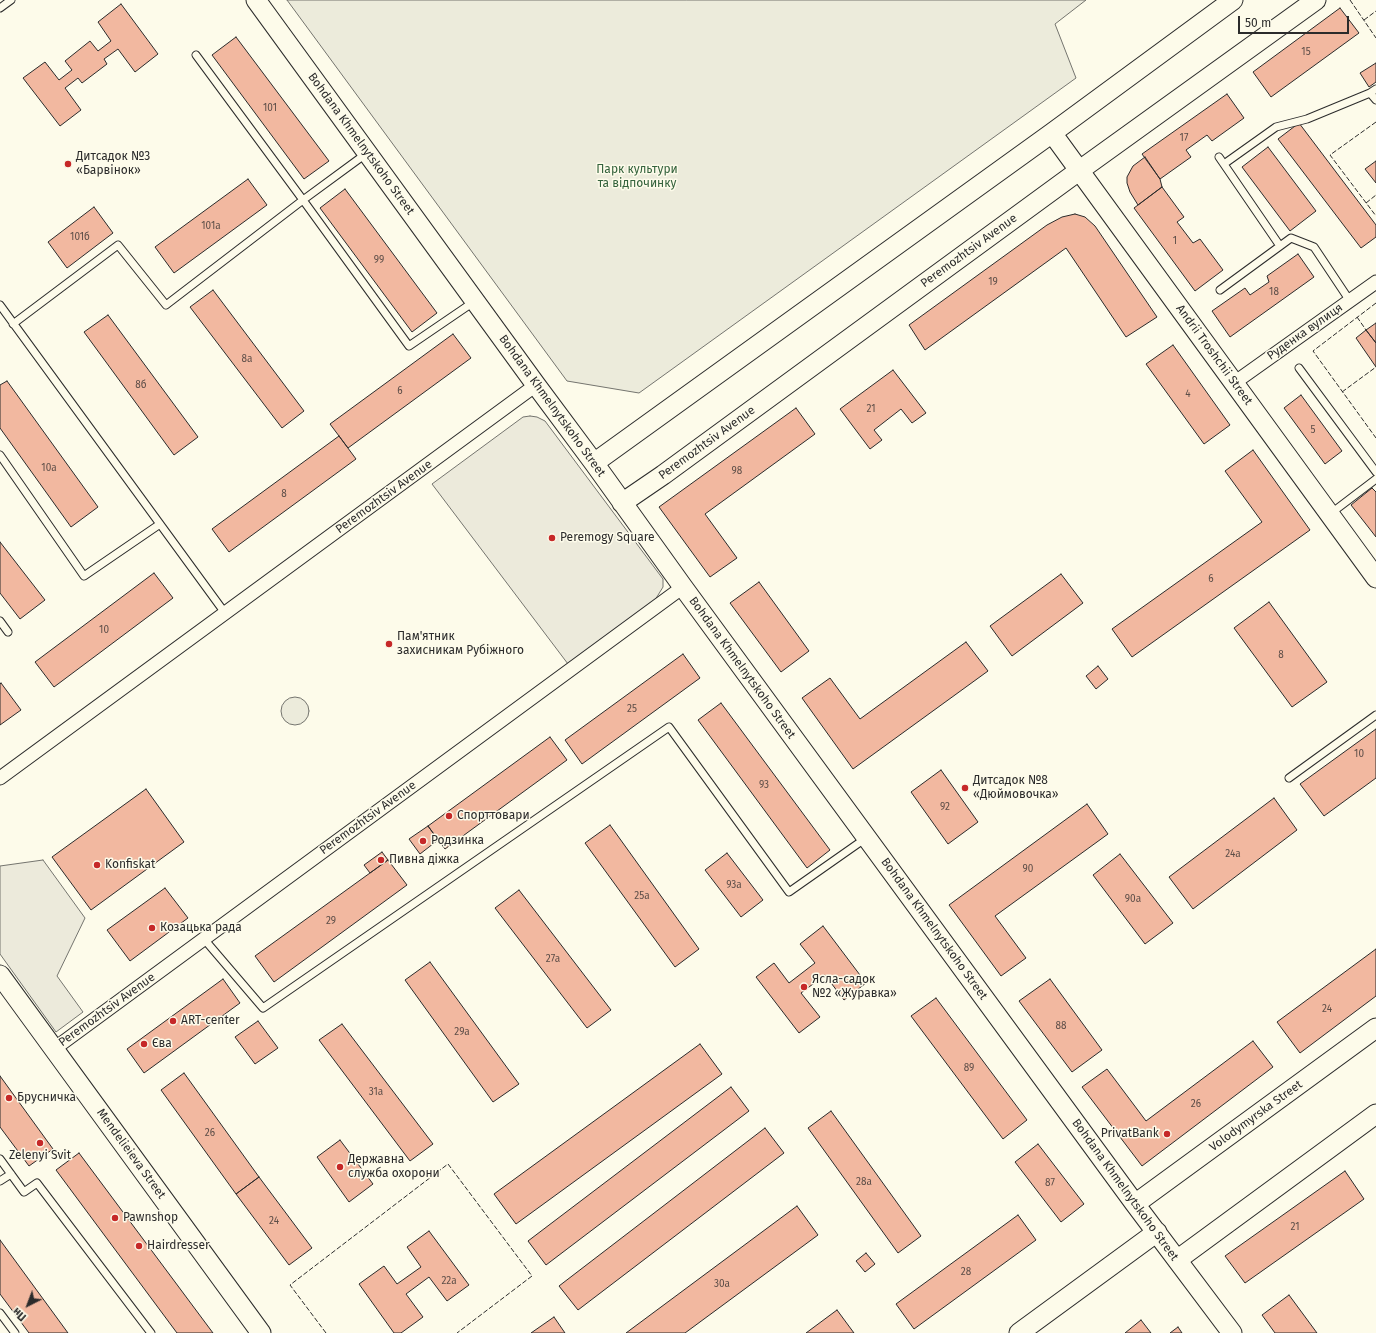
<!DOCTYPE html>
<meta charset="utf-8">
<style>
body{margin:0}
#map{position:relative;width:1376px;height:1333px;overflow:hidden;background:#fdfbea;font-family:"Fira Sans",sans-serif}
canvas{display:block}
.north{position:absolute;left:8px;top:1285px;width:40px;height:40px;-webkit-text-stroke:3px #fdfbea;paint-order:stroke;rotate:222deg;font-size:11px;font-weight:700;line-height:16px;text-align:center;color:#2b2b2b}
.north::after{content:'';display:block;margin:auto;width:14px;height:18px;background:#2b2b2b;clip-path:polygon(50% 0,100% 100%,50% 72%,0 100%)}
.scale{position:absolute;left:1238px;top:16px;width:111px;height:18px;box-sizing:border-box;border:2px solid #2b2b2b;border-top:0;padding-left:5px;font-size:12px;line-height:14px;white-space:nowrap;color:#2b2b2b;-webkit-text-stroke:3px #fdfbea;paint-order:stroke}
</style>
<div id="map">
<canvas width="1376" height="1333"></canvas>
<div class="north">Пн</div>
<div class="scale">50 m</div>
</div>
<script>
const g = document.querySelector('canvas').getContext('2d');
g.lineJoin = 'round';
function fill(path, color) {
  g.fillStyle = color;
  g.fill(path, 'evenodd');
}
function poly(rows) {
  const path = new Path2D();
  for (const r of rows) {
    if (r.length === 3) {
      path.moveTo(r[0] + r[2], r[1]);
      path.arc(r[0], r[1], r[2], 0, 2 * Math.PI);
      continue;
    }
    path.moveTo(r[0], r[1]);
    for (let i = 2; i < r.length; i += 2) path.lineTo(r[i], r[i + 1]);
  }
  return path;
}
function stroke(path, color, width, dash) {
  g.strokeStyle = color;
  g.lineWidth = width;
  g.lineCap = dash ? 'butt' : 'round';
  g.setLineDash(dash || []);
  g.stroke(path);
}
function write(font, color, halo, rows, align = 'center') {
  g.font = font + ' "Fira Sans",sans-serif';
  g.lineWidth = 3;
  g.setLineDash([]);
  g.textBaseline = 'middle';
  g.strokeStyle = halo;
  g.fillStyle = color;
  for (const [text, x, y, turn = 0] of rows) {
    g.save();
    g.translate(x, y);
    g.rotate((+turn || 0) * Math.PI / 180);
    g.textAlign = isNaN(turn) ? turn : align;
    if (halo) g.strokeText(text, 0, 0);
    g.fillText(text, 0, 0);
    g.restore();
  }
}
const green = poly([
 [287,0,1086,0,1055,24,1076,78,639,393,567,381,287,0],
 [295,711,14]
]);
fill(green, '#ecebdb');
stroke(green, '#74746e', 1);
const parking = poly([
 [530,416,537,417,545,421,663,579,663,587,655,600,568,664,432,484,523,417,530,416],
 [43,860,85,918,57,976,83,1012,56,1032,0,954,0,866,43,860]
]);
fill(parking, '#eceadb');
stroke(parking, '#74746e', 1);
const building = poly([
 [121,4,158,54,135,72,118,49,104,59,107,64,82,83,78,78,65,88,81,110,60,126,23,78,45,62,59,80,72,70,65,61,90,41,98,51,111,41,98,22,121,4],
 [1340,8,1359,33,1271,97,1253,72,1340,8],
 [236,37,329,161,304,179,212,55,236,37],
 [1376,63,1376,82,1369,87,1360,73,1376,63],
 [1227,94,1244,118,1212,141,1207,135,1186,150,1191,157,1160,179,1142,154,1227,94],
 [1299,123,1376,225,1376,237,1361,248,1278,139,1299,123],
 [1268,147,1316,211,1290,231,1242,167,1268,147],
 [1145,157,1160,179,1162,187,1138,205,1130,192,1127,183,1127,177,1133,166,1145,157],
 [1376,161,1376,183,1365,169,1376,161],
 [248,179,267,205,174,273,155,247,248,179],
 [1162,187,1184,217,1177,222,1193,243,1200,239,1223,270,1195,291,1134,208,1162,187],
 [345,189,437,313,412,332,320,208,345,189],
 [94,207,113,233,67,268,48,242,94,207],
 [1075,214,1085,217,1095,226,1157,317,1126,337,1066,248,925,350,909,325,1047,225,1062,217,1075,214],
 [1298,254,1314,277,1230,337,1212,311,1245,288,1250,295,1269,282,1267,276,1298,254],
 [213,290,304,411,282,428,190,307,213,290],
 [108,315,198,437,174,455,84,332,108,315],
 [1376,323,1376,343,1366,330,1376,323],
 [1366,330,1376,343,1376,367,1356,338,1366,330],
 [453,334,471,358,348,448,330,424,453,334],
 [1173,345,1230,425,1204,444,1146,364,1173,345],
 [893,370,926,413,912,423,901,409,874,430,882,440,870,449,840,409,893,370],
 [7,381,98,507,71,527,0,428,0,385,7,381],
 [1301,395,1342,451,1325,464,1284,408,1301,395],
 [796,408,815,434,705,514,737,558,710,577,659,507,796,408],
 [339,436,356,459,229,552,212,529,339,436],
 [1253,450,1310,530,1132,657,1112,629,1262,522,1225,471,1253,450],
 [1372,488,1376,492,1376,537,1351,505,1372,488],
 [0,542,45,600,20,619,0,593,0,542],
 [154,573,173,598,54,687,35,662,154,573],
 [1061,574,1083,603,1012,656,990,626,1061,574],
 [759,582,809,651,781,672,730,603,759,582],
 [1269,602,1327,682,1292,707,1234,628,1269,602],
 [966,642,988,671,853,769,802,698,830,678,860,719,966,642],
 [683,654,700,678,582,764,565,740,683,654],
 [1098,666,1108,679,1096,689,1086,676,1098,666],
 [1,683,21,710,0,725,0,684,1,683],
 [721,703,830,850,807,868,698,720,721,703],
 [1376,729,1376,778,1324,816,1300,784,1376,729],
 [550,737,567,760,445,849,428,826,550,737],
 [941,770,978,822,948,844,911,792,941,770],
 [146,789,184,842,91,910,52,857,146,789],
 [1274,798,1297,830,1193,909,1169,877,1274,798],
 [1087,804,1108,834,995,916,1026,958,1001,976,949,905,1087,804],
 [610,825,699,949,675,967,585,843,610,825],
 [428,826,438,840,420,854,409,839,428,826],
 [382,852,388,860,370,873,364,865,382,852],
 [727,853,763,900,741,917,705,870,727,853],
 [1120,854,1173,923,1145,944,1093,875,1120,854],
 [388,860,407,885,274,982,255,956,388,860],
 [165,888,188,918,130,961,107,930,165,888],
 [519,890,611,1010,587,1028,495,908,519,890],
 [823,926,866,983,844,1000,825,975,801,993,820,1017,799,1033,756,977,774,963,789,983,815,963,800,944,823,926],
 [1376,949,1376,996,1300,1053,1277,1022,1376,949],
 [430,962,519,1084,493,1102,405,980,430,962],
 [223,979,240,1003,144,1073,127,1049,223,979],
 [1050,979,1102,1050,1072,1072,1019,1001,1050,979],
 [936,998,1027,1120,1003,1139,911,1016,936,998],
 [258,1021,278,1048,255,1064,235,1037,258,1021],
 [342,1024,433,1144,410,1161,319,1040,342,1024],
 [1253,1041,1273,1067,1142,1166,1082,1087,1107,1069,1146,1121,1253,1041],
 [700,1044,722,1074,516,1224,494,1194,700,1044],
 [184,1073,259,1177,236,1194,161,1090,184,1073],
 [0,1076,53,1149,29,1166,0,1127,0,1076],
 [731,1087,749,1111,546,1265,528,1241,731,1087],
 [831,1111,921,1236,898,1253,808,1128,831,1111],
 [765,1128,784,1153,578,1310,559,1286,765,1128],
 [340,1140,373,1184,349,1202,317,1157,340,1140],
 [1038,1144,1084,1204,1061,1222,1015,1162,1038,1144],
 [79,1153,213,1333,177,1333,56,1170,79,1153],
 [1345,1171,1364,1199,1245,1283,1225,1256,1345,1171],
 [259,1177,312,1248,289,1265,236,1194,259,1177],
 [797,1206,818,1235,685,1333,626,1333,797,1206],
 [1018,1215,1036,1240,914,1329,896,1304,1018,1215],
 [429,1231,469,1285,447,1301,429,1277,406,1294,423,1317,401,1333,394,1333,359,1284,384,1266,397,1284,421,1267,407,1247,429,1231],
 [0,1240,68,1333,29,1333,0,1294,0,1240],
 [866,1253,875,1264,865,1272,856,1261,866,1253],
 [1289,1295,1317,1333,1275,1333,1262,1315,1289,1295],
 [837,1310,854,1333,806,1333,837,1310],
 [554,1317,565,1333,531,1333,554,1317],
 [1141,1320,1151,1333,1125,1333,1141,1320],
 [1178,1327,1182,1333,1170,1333,1178,1327]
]);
fill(building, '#f2b8a0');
stroke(building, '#2b2b2b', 1);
const lane = poly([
 [0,8,11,0],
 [196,55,303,200,409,346,475,301],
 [1376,89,1370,93,1376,100],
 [1219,157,1280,246],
 [1224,164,1276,127,1307,119,1370,93],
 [1220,290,1291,238,1314,247,1350,301],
 [0,305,225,613],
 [13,324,118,245,166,305,303,200,367,153],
 [1299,368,1376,472],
 [0,455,84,576,160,524],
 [1330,514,1376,479],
 [0,621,8,632],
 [1289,778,1376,715],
 [204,939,263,1008,669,727,789,892,866,838],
 [0,1159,24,1192,37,1183,151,1333],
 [0,1181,11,1174],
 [0,1313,15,1333]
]);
const street = poly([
 [1234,383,1376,282],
 [0,778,536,385],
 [54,1049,683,587]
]);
const secondary = poly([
 [256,0,536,385,594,463,683,587,1135,1204,1232,1333],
 [1052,133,1376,578],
 [594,463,1052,133,1233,0],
 [622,503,663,475,1080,170,1316,0],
 [0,975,261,1333],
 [1135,1204,1376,1028],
 [1177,1260,1376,1114],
 [1019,1333,1157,1232]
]);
stroke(lane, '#2b2b2b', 9);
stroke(street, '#2b2b2b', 15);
stroke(secondary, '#2b2b2b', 21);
stroke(lane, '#fdfbea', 7);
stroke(street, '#fdfbea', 13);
stroke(secondary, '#fdfbea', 19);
stroke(poly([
 [1350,0,1376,38],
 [1364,20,1376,11],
 [1376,122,1330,155,1376,216],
 [1366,203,1376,195],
 [1376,303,1313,351,1376,438],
 [1357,317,1366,330],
 [1342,392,1376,367],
 [326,1333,290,1285,448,1164,532,1276,457,1333]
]), '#2b2b2b', 1, [5, 2]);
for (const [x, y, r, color] of [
 [68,164,4,"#c62828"],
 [552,538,4,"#c62828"],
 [389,644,4,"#c62828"],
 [965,788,4,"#c62828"],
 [449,816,4,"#c62828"],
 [423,841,4,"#c62828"],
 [381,860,4,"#c62828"],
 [97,865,4,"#c62828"],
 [152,928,4,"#c62828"],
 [804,987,4,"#c62828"],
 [173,1021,4,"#c62828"],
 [144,1044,4,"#c62828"],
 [9,1098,4,"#c62828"],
 [1167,1134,4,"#c62828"],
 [40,1143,4,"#c62828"],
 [340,1167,4,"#c62828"],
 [115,1218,4,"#c62828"],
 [139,1246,4,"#c62828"]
]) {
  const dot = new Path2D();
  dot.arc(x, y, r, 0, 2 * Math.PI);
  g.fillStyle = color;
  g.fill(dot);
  stroke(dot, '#fdfbea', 1.5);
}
write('10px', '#5d4e48', null, [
 ["15",1306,52],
 ["101",270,108],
 ["17",1184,138],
 ["101а",211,226],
 ["101б",80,237],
 ["1",1175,241],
 ["99",379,260],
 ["19",993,282],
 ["18",1274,292],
 ["8а",247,359],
 ["8б",141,385],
 ["6",400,391],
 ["4",1188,394],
 ["21",871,409],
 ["5",1313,430],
 ["10а",49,468],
 ["98",737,471],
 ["8",284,494],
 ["6",1211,579],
 ["10",104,630],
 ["8",1281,655],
 ["25",632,709],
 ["10",1359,754],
 ["93",764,785],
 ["92",945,807],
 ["24а",1233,854],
 ["90",1028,869],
 ["93а",734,885],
 ["25а",642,896],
 ["90а",1133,899],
 ["29",331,921],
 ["27а",553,959],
 ["24",1327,1009],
 ["88",1061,1026],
 ["29а",462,1032],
 ["89",969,1068],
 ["31а",376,1092],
 ["26",1196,1104],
 ["26",210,1133],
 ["28а",864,1182],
 ["87",1050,1183],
 ["24",274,1221],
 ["21",1295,1227],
 ["28",966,1272],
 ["22а",449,1281],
 ["30а",722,1284]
]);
write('12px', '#2b2b2b', '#fdfbea', [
 ["Bohdana Khmelnytskoho Street",361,144,54],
 ["Peremozhtsiv Avenue",969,251,-36],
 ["Руденка вулиця",1305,332,-35],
 ["Andrii Troshchii Street",1214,355,54],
 ["Bohdana Khmelnytskoho Street",552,406,54],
 ["Peremozhtsiv Avenue",707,443,-36],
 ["Peremozhtsiv Avenue",384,497,-36],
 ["Bohdana Khmelnytskoho Street",742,668,54],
 ["Peremozhtsiv Avenue",368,818,-36],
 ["Bohdana Khmelnytskoho Street",934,929,54],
 ["Peremozhtsiv Avenue",107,1010,-36],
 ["Volodymyrska Street",1256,1116,-36],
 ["Mendelieieva Street",131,1154,54],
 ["Bohdana Khmelnytskoho Street",1125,1190,54]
]);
write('12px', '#2b2b2b', '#fdfbea', [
 ["Дитсадок №3",76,157],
 ["«Барвінок»",76,171],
 ["Peremogy Square",560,538],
 ["Пам'ятник",397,637],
 ["захисникам Рубіжного",397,651],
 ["Дитсадок №8",973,781],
 ["«Дюймовочка»",973,795],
 ["Спорттовари",457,816],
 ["Родзинка",431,841],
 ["Пивна діжка",389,860],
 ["Konfiskat",105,865],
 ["Козацька рада",160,928],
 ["Ясла-садок",812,980],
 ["№2 «Журавка»",812,994],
 ["ART-center",181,1021],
 ["Єва",152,1044],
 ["Брусничка",17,1098],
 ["PrivatBank",1159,1134,"right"],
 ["Zelenyi Svit",40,1156,"center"],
 ["Державна",348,1160],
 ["служба охорони",348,1174],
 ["Pawnshop",123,1218],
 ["Hairdresser",147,1246]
], 'left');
write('12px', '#34623c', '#fdfbea', [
 ["Парк культури",637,170],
 ["та відпочинку",637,184]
]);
</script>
